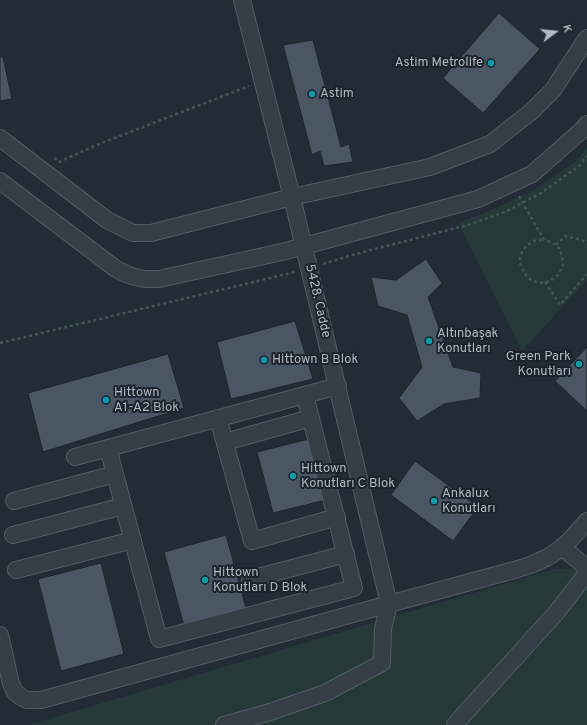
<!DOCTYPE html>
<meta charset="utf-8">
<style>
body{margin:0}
#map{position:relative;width:587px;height:725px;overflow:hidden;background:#222c37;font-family:Overpass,sans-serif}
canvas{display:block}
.north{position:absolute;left:535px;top:12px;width:40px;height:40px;-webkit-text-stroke:3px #1b232c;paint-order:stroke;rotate:75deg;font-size:11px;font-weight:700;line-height:16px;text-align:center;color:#b0b9c4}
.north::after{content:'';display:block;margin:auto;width:14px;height:18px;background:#b0b9c4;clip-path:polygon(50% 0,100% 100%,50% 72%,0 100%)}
</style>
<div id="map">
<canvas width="587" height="725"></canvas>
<div class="north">K</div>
</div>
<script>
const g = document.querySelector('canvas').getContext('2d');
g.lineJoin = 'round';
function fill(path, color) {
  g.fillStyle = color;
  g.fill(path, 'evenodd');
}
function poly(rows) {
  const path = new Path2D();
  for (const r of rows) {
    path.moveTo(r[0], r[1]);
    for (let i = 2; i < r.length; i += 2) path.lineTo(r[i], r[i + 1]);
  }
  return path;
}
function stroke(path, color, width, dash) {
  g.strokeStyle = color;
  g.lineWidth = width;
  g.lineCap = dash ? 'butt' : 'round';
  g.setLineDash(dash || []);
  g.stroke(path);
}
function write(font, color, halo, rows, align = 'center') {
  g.font = font + ' Overpass,sans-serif';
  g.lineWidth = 4;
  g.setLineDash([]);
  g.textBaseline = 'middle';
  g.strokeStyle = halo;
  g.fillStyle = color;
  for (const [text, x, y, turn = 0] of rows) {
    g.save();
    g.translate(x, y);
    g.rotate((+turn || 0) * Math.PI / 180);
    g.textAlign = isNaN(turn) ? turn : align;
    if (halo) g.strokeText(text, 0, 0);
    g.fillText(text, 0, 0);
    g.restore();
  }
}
fill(poly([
 [587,148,587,280,522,351,458,223,485,213,534,190,575,162],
 [587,568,587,725,28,725,554,569]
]), '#253939');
const building = poly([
 [499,13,540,49,483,113,443,78,499,13],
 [313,40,341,147,349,144,353,162,324,166,320,151,312,155,283,45,313,40],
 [0,57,3,57,12,99,0,101,0,57],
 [426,259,442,283,428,297,453,367,481,373,480,398,444,404,417,421,399,398,422,367,407,315,378,306,371,277,396,280,426,259],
 [295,321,313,379,231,399,217,342,295,321],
 [587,347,587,411,555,381,587,347],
 [168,354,184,408,43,452,28,393,168,354],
 [313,438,330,499,273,513,257,452,313,438],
 [415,461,478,507,453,541,391,495,415,461],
 [226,535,246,608,184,626,164,552,226,535],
 [101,563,124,654,61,671,38,579,101,563]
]);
fill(building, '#4a5663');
stroke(building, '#1d252e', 1);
const minor = poly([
 [0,138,107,220,133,233,151,233,292,197,430,167,490,144,532,111,553,90,587,38],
 [0,181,116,269,126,274,135,277,145,279,159,279,282,252,478,199,532,174,582,130,587,124],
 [218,418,252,541,337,517],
 [225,442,311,418],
 [108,448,159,639,354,588,305,395],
 [75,457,338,386],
 [14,501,115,474],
 [13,535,123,506],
 [562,547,587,568],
 [16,570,133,540],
 [250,579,346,554],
 [0,635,11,684,15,692,21,697,27,700,41,700,389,604,518,569,533,564,548,557,560,549,570,540,587,521],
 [224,725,270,712,325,693,382,663,383,629,389,604,292,197,242,0],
 [455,725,466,712,556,613,587,573]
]);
stroke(minor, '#535c65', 18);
stroke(poly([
 [54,158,59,162,99,144,249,86],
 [519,196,544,240,548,241,556,245,559,248,562,256,563,265,559,273,557,276,550,281,541,283,533,281,527,277,521,267,520,259,522,252,526,246,536,240,544,240],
 [556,245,565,236,582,240,587,244],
 [323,264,352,255,468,225,505,212,541,193,579,166,587,156],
 [545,282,560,305,587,274],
 [0,343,295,272]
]), '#435657', 2.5, [3, 3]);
stroke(minor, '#353e47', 16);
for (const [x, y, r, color] of [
 [491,63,4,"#0f9aa8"],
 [312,94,4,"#0f9aa8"],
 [429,341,4,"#0f9aa8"],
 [264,360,4,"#0f9aa8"],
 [579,364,4,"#0f9aa8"],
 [106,400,4,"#0f9aa8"],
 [293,476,4,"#0f9aa8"],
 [434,501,4,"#0f9aa8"],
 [205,580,4,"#0f9aa8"]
]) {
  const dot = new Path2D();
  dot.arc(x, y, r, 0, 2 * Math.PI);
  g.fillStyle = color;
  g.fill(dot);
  stroke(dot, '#1b232c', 1.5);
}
write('13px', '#b0b9c4', '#1b232c', [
 ["Astim Metrolife",483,63,"right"],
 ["Astim",320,94],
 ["Altınbaşak",437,334],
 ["Konutları",437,349],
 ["Green Park",571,357,"right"],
 ["Konutları",571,372,"right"],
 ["Hittown B Blok",272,360],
 ["Hittown",114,393],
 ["A1-A2 Blok",114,408],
 ["Hittown",301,469],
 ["Konutları C Blok",301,484],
 ["Ankalux",442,494],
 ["Konutları",442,509],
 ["Hittown",213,573],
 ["Konutları D Blok",213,588]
], 'left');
write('13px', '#b0b9c4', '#1b232c', [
 ["5428. Cadde",317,301,77]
]);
</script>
